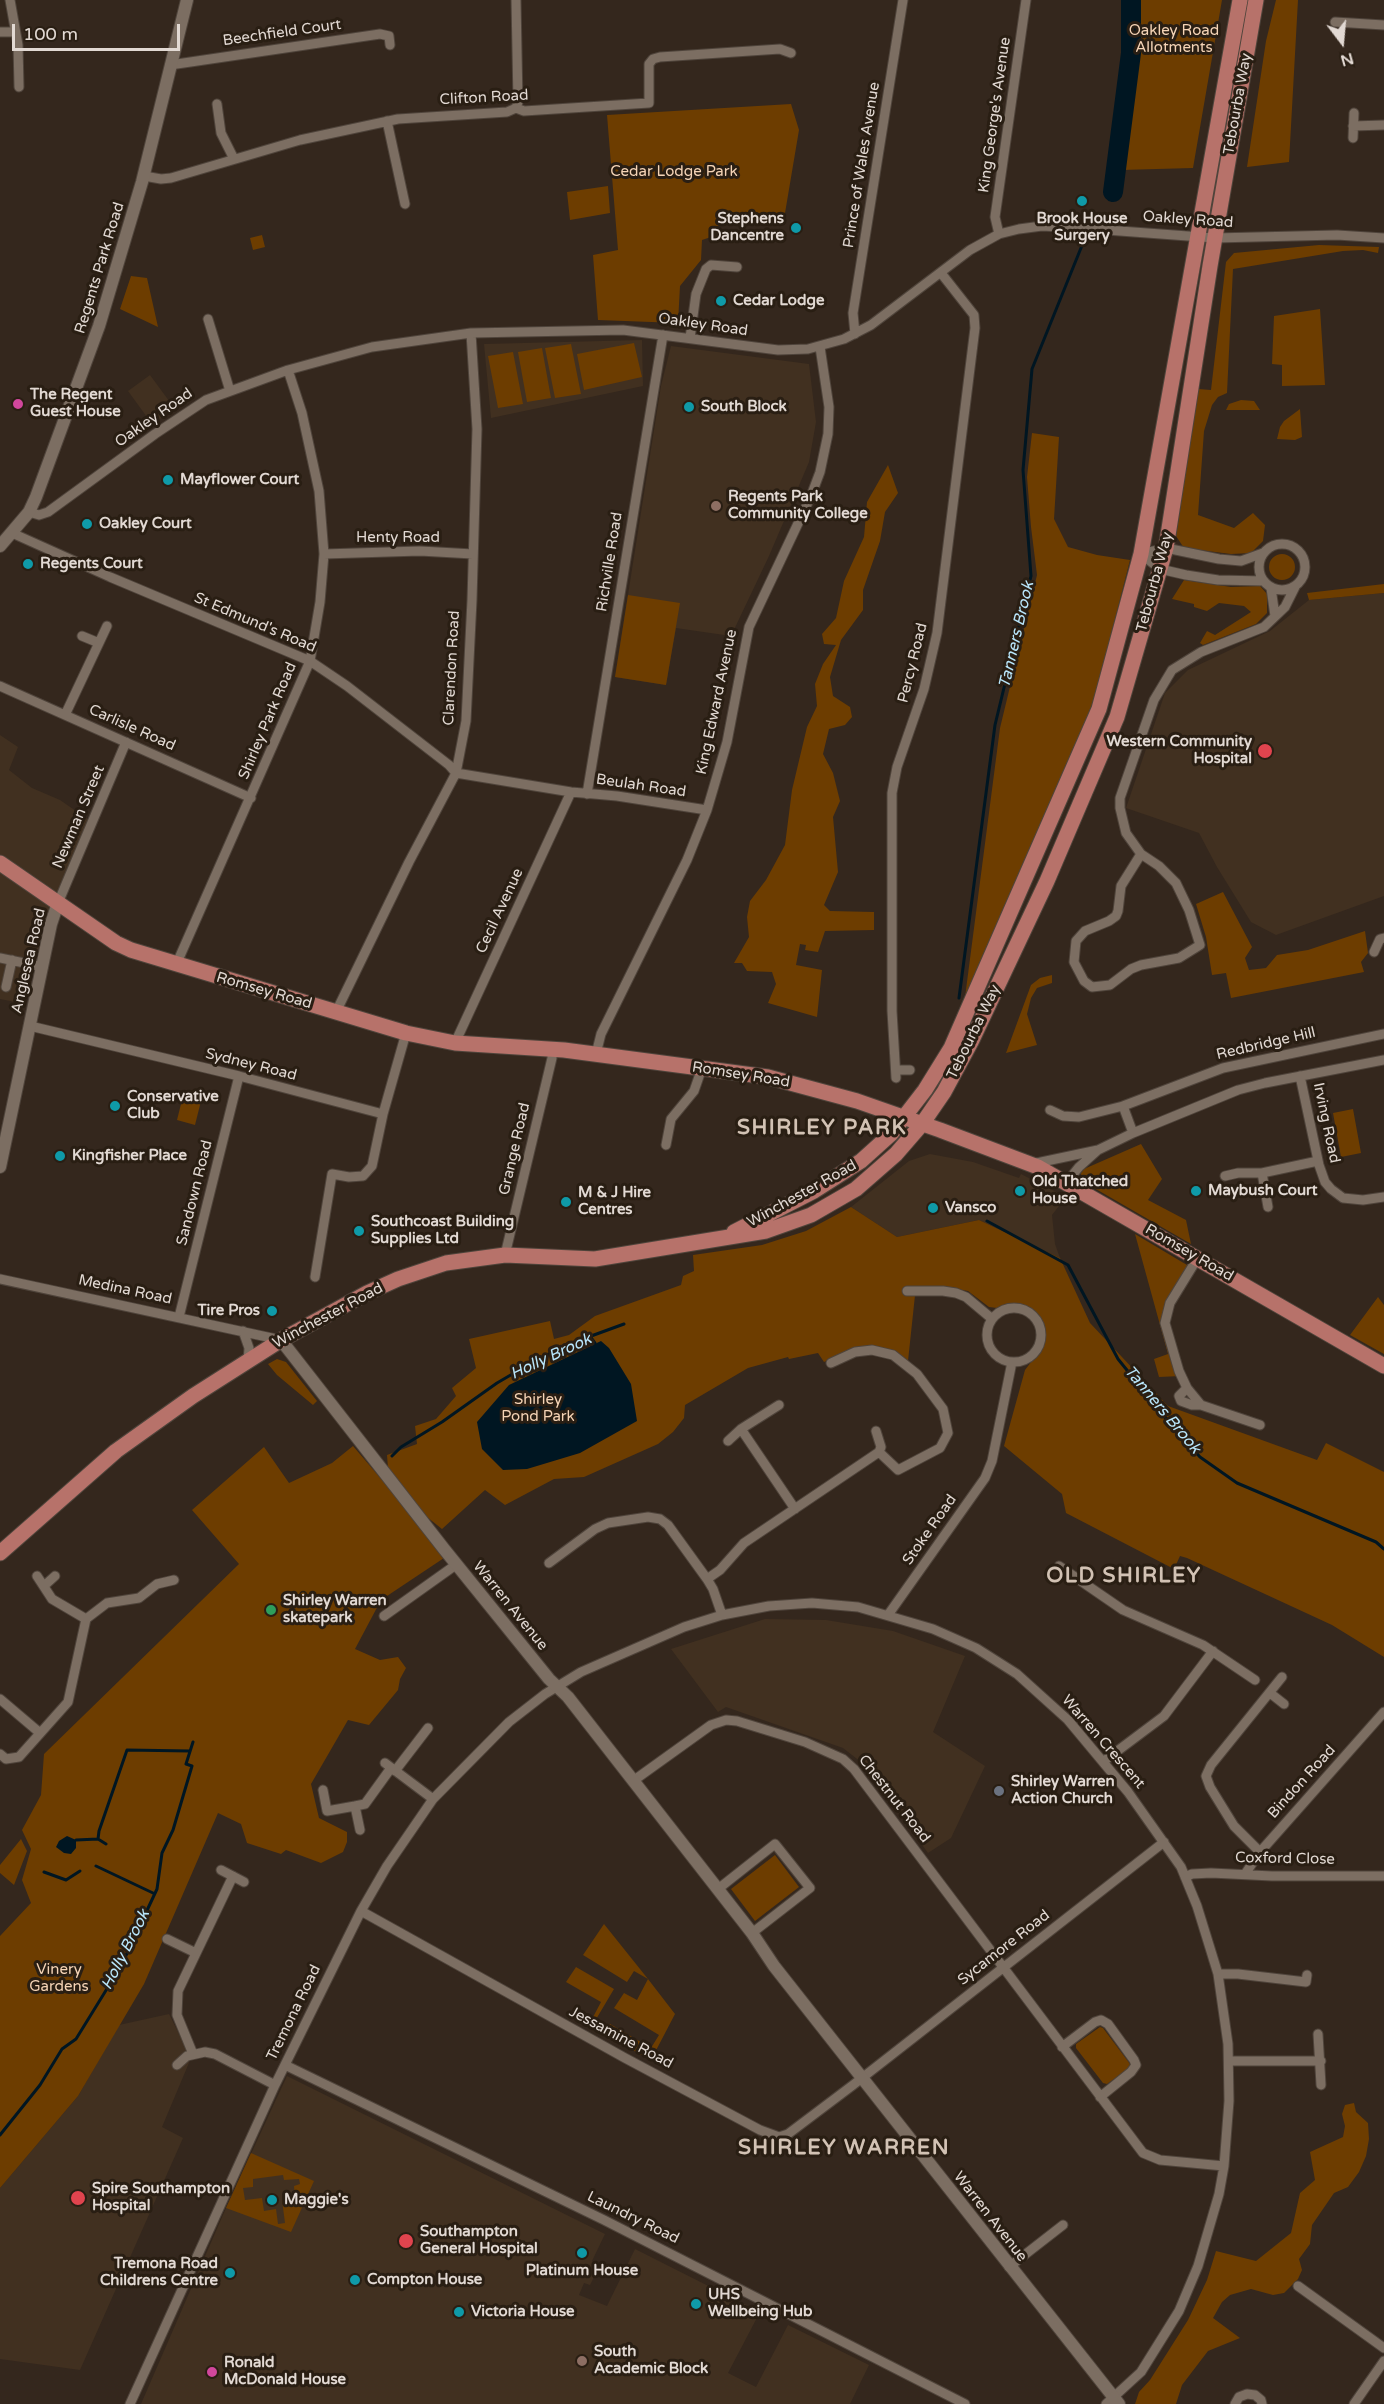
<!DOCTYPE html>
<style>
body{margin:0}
#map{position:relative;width:1384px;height:2404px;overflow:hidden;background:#34271d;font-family:"Varela Round",sans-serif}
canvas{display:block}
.north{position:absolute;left:1312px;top:12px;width:60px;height:60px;-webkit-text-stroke:4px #291e13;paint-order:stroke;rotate:164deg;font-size:16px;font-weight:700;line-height:24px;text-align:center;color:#e2d9d3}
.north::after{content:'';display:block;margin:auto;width:21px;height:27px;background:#e2d9d3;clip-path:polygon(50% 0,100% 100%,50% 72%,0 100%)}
.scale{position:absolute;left:12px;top:24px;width:168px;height:27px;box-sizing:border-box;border:3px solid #e2d9d3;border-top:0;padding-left:8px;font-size:18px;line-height:21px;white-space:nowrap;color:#e2d9d3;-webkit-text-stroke:4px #291e13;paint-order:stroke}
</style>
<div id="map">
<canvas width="1384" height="2404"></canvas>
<div class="north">N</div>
<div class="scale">100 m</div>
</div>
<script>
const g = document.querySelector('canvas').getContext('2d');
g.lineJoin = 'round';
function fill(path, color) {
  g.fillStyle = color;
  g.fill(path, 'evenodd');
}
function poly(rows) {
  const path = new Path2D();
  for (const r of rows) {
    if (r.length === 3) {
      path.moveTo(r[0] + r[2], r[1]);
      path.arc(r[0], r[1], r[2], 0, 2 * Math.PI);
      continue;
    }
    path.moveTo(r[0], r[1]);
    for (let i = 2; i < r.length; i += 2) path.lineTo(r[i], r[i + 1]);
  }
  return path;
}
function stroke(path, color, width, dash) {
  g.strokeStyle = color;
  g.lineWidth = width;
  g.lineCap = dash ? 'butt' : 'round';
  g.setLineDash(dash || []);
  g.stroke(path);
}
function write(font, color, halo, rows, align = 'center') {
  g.font = font + ' "Varela Round",sans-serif';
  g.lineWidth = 6;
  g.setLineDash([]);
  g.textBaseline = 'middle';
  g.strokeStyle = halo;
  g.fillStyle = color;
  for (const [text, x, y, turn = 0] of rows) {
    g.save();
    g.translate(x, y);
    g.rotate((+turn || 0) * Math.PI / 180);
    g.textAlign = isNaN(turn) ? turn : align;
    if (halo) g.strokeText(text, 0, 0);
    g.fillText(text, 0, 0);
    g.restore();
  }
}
fill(poly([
 [642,340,643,386,491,418,484,344],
 [671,346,809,364,816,422,809,462,769,556,731,636,676,628,666,685,615,677,661,386],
 [150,375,175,409,152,424,128,391],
 [1384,593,1384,896,1276,935,1251,922,1217,867,1199,833,1126,808,1165,693,1188,670,1270,631,1309,600],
 [0,735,18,747,9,770,32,788,60,800,89,820,44,925,25,1004,0,999],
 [930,1154,973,1162,1019,1178,1021,1174,1066,1197,1052,1215,1055,1244,1060,1258,979,1220,897,1237,851,1207,909,1161],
 [765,1619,826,1620,893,1631,965,1656,933,1732,985,1766,951,1838,928,1853,861,1762,843,1748,726,1707,718,1712,671,1649],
 [169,2014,191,2058,162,2127,183,2138,80,2370,0,2359,0,2188,78,2096,119,2025],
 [287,2076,605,2234,592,2261,600,2265,590,2285,584,2283,579,2295,607,2306,635,2249,760,2312,728,2373,756,2387,788,2325,869,2365,850,2404,141,2404,226,2208]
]), '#413020');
fill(poly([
 [1135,0,1222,0,1193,168,1121,170,1134,53],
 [1276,0,1298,0,1289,162,1247,167,1266,41],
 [791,104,799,130,784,219,720,213,717,235,702,240,701,260,680,286,678,323,598,320,593,255,618,250,607,115],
 [608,186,610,213,570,220,567,192],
 [262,235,265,247,253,250,250,238],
 [1319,245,1379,247,1378,253,1363,250,1343,251,1233,269,1227,393,1218,397,1212,405,1204,431,1198,515,1234,528,1253,513,1265,525,1263,541,1251,553,1231,554,1184,548,1176,536,1198,389,1211,390,1226,262,1234,253],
 [131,276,147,278,158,327,120,309],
 [1320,309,1325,385,1282,386,1282,365,1272,364,1274,316],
 [634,343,642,377,584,390,577,354],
 [571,344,581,394,555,398,545,348],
 [542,348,551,398,527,402,518,352],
 [513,352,523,404,498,408,488,356],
 [1241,400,1254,401,1260,410,1226,410,1229,404],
 [1300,409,1302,437,1295,440,1277,439,1280,427,1284,421],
 [1032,433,1059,437,1054,519,1068,547,1097,555,1130,560,1093,706,964,1005,1000,728,1037,575,1031,527,1027,477],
 [888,465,898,493,885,512,880,541,863,590,863,610,841,640,830,677,833,696,850,707,852,717,845,725,829,729,823,754,833,773,840,801,833,817,838,872,824,905,830,911,874,912,874,930,825,931,818,952,805,950,806,945,800,944,796,965,822,970,817,1017,768,1003,776,984,772,972,747,971,742,963,734,963,749,937,747,917,750,901,766,880,785,845,792,790,807,727,817,706,815,684,823,664,836,645,824,644,822,634,836,618,844,581,864,537,867,502],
 [1282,567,13],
 [1184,580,1231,587,1260,586,1267,594,1267,613,1256,624,1203,645,1200,643,1207,631,1215,635,1251,612,1244,606,1219,603,1207,611,1194,607,1194,604,1172,599],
 [1384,584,1384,593,1309,600,1307,593],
 [628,595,680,603,666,685,615,677],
 [1223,892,1252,947,1245,958,1249,970,1266,968,1277,955,1308,950,1365,931,1368,953,1361,962,1364,972,1231,998,1226,973,1212,975,1206,937,1196,904],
 [1052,975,1052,983,1037,988,1031,998,1027,1014,1037,1045,1006,1053,1031,985,1040,978],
 [183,1096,201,1101,195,1125,177,1120],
 [1353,1109,1361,1153,1341,1157,1333,1113],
 [1141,1144,1162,1179,1148,1200,1186,1220,1191,1244,1082,1181,1081,1173,1084,1169],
 [851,1207,897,1237,979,1220,1060,1258,1090,1323,1168,1406,1317,1460,1326,1443,1384,1472,1384,1657,1332,1625,1187,1558,1180,1556,1174,1569,1066,1513,1062,1494,1004,1446,1025,1370,1041,1349,1045,1334,1041,1322,1035,1312,1022,1306,1012,1305,997,1308,989,1307,968,1291,944,1287,916,1286,908,1361,854,1349,824,1362,818,1353,789,1359,788,1357,748,1368,685,1405,684,1418,673,1432,658,1444,584,1477,554,1479,505,1505,485,1490,442,1529,427,1517,388,1468,387,1455,417,1444,415,1426,436,1419,456,1396,452,1388,476,1368,469,1339,550,1321,554,1339,569,1335,595,1316,681,1285,683,1276,694,1271,693,1255,762,1245,806,1231],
 [1135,1234,1192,1268,1165,1323,1181,1376,1159,1377,1154,1359,1168,1354],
 [1378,1297,1384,1305,1384,1354,1350,1335],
 [277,1359,286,1362,317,1401,313,1405,277,1375,268,1364],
 [353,1446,447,1556,381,1600,355,1649,380,1660,398,1657,406,1668,400,1679,398,1690,369,1725,348,1720,311,1784,319,1818,347,1832,347,1842,343,1852,321,1863,286,1850,281,1854,247,1843,241,1824,218,1813,144,1984,78,2096,0,2188,0,1936,31,1903,22,1880,31,1849,22,1830,41,1795,44,1754,239,1564,192,1510,264,1447,289,1483,332,1463],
 [21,1839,27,1851,14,1885,0,1873,0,1865],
 [775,1855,799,1887,755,1921,731,1889],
 [604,1924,648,1979,675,2014,651,2060,603,2034,610,2024,651,2048,659,2035,614,2008,624,1993,637,2000,648,1979,634,1971,627,1982,583,1955],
 [576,1967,614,1989,595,2021,592,2019,601,2002,566,1982],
 [1100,2027,1103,2028,1130,2064,1128,2069,1107,2084,1103,2083,1076,2048,1076,2044],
 [1354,2103,1356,2112,1368,2123,1369,2139,1366,2156,1359,2172,1348,2187,1334,2193,1312,2225,1310,2244,1299,2259,1302,2270,1298,2279,1284,2293,1273,2295,1251,2289,1230,2295,1222,2302,1213,2318,1240,2338,1208,2351,1182,2385,1176,2404,1135,2404,1139,2392,1150,2380,1188,2320,1207,2280,1216,2251,1256,2261,1291,2233,1300,2193,1315,2180,1310,2152,1343,2137,1345,2126,1342,2114,1345,2105],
 [251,2153,314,2181,291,2232,226,2208],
 [283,2175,284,2180,299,2179,300,2184,294,2186,295,2198,282,2200,285,2223,278,2224,276,2209,264,2211,262,2198,245,2200,243,2188,253,2187,253,2179]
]), '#6d3d00');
fill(poly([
 [601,1341,609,1348,631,1384,637,1421,580,1453,527,1469,503,1470,482,1449,477,1422,509,1385],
 [67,1836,76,1840,76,1848,71,1854,64,1853,56,1847,59,1841]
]), '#001622');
stroke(poly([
 [959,998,995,725,1031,576,1023,470,1032,369,1083,243],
 [987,1221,1068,1265,1118,1359,1172,1426,1200,1457,1237,1483,1376,1542,1384,1549],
 [590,1336,595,1343],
 [392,1456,401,1447,442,1422,497,1383,538,1359,572,1343,624,1324],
 [76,1840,98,1839],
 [106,1844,98,1839,99,1831,127,1750,190,1751],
 [96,1866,153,1893],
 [44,1872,66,1880,80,1871],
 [0,2135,40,2085,62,2049,76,2039,121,1966,157,1889,162,1853,173,1830,192,1766,186,1764,193,1742]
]), '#001622', 3);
stroke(poly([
 [1113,192,1131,53,1131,0]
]), '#001622', 20);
const minor = poly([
 [10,0,18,45,19,87],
 [1335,22,1384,25],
 [0,32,15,32],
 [170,65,380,34,389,36,390,45],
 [217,104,221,133,234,159],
 [516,108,518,102,516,0],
 [387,121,405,204],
 [1353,126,1384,125],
 [1353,138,1354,113],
 [144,176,161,179,171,178,300,140,398,119,507,112,516,108,524,111,649,103,649,64,653,59,660,57,780,49,791,53],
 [999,234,995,217,1026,0],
 [208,319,230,391],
 [855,334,853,313,903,0],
 [690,338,696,294,706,269,711,265,737,267],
 [29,512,39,515,48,512,155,434,206,400,288,370,372,347,471,333,623,330,778,350,808,349,844,339,871,325,970,250,999,234,1019,229,1042,226,1079,228,1215,238,1337,235,1384,238],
 [12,533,110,577,310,661,347,686,449,765,456,773,571,792,617,796,707,810],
 [1282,567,23],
 [324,554,420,551,473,554],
 [1141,554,1160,569,1186,575,1218,580,1264,581],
 [1141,554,1166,548,1219,559,1241,561,1263,553],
 [1271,588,1275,616],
 [82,636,99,643],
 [0,686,251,798],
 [65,715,107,626],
 [587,794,663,335],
 [1141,854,1121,886,1118,911,1116,916,1109,921,1085,931,1076,941,1074,962,1084,981,1092,987,1110,985,1131,969,1141,965,1179,958,1200,945,1189,910,1176,883,1159,866,1141,854,1126,833,1120,808,1120,798,1154,700,1172,670,1201,652,1264,627,1285,607,1295,587],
 [58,903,126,742],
 [1374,952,1380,939,1384,938],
 [0,958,43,967],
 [176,965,310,661,320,602,324,554,319,491,302,413,288,370],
 [6,987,12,960],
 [336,1012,409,862,456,773,466,721,472,600,477,429,471,333],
 [30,1026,239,1076,383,1114,406,1033],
 [455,1043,571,792],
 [596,1054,601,1034,687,860,707,810,727,742,749,627,811,496,820,472,828,434,829,407,820,347],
 [896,1070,910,1070],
 [1300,1076,1319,1165,1325,1182,1331,1189,1343,1198,1363,1200,1384,1197],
 [896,1078,892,1011,892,793,897,767,924,689,937,633,975,328,974,315,941,273],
 [1123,1106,1223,1068,1384,1034],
 [1050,1110,1063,1116,1079,1117,1123,1106,1133,1133],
 [666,1145,671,1119,694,1091,702,1068],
 [1032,1164,1098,1150,1133,1133,1238,1090,1265,1083,1384,1060],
 [1262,1173,1268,1207],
 [1225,1176,1238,1173,1262,1173,1318,1161],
 [1067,1182,1079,1167,1098,1150],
 [505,1255,552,1058,552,1050],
 [1197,1259,1170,1303,1165,1323,1179,1371,1187,1388,1201,1405,1260,1425],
 [315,1277,332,1174,349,1177,363,1176,372,1166,383,1114],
 [0,1279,281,1340],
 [907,1291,943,1291,956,1293,966,1297,991,1318],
 [1014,1335,27],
 [179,1317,239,1076],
 [243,1331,249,1348,248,1361],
 [831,1363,855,1352,872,1350,893,1355,917,1374,943,1409,948,1433,940,1448,898,1470,879,1452],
 [1187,1388,1179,1396,1181,1401,1192,1405,1201,1405],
 [741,1429,795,1509],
 [728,1441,741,1429,779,1405],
 [549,1563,595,1529,608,1523,648,1517,660,1519,668,1525,707,1579,713,1589,722,1615],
 [1059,1566,1123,1610,1203,1645,1255,1680],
 [37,1576,52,1599,86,1619],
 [707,1579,720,1570,744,1543,879,1452,881,1447,876,1431],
 [45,1585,55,1576],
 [888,1615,985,1478,992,1461,1012,1362],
 [384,1616,457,1564],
 [1270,1693,1284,1704],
 [0,1699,40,1733],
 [0,1754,6,1759,19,1757,68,1702,86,1619,107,1603,139,1598,157,1584,174,1580],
 [1104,1761,1164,1716,1213,1651],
 [385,1763,433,1799],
 [395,1771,428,1728],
 [633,1781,711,1725,726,1720,737,1721,805,1742,843,1759,854,1769,1143,2153,1160,2160,1224,2166],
 [323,1790,327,1811,355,1806],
 [360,1830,355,1806,365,1804,391,1768],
 [1260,1852,1234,1826,1210,1787,1206,1776,1211,1765,1282,1677],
 [221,1870,244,1882],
 [1245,1874,1260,1852,1384,1712],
 [1185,1877,1192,1874,1211,1873,1272,1876,1384,1876],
 [718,1889,775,1844,810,1888,752,1933],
 [361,1911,625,2058,760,2130,779,2137,788,2134,853,2085,1164,1842],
 [167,1939,196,1953],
 [1218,1974,1238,1974,1306,1982,1307,1975],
 [1318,2034,1321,2085],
 [1062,2047,1095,2022,1101,2020,1108,2024,1134,2060,1136,2065,1131,2072,1100,2097],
 [193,2054,177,2015,178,1991,233,1876],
 [1229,2061,1321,2061],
 [177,2065,187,2056,205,2052,215,2054,275,2085],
 [285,2065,604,2220,965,2404],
 [1009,2267,1063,2225],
 [1298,2286,1384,2348],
 [130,2404,275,2085,361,1911,387,1866,433,1799,509,1722,545,1694,581,1672,684,1627,722,1615,769,1606,812,1603,858,1607,933,1629,976,1648,1017,1674,1068,1720,1128,1792,1181,1867,1197,1906,1218,1974,1228,2044,1229,2101,1224,2166,1219,2194,1198,2266,1179,2311,1141,2372,1106,2404],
 [1235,2404,1239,2397,1247,2394,1255,2395,1261,2400,1262,2404],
 [1354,2404,1384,2361]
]);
const tertiary = poly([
 [0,546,29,512,36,497,99,326,142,182,187,0],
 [0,1167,51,924,58,903],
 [281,1340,444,1549,549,1679,568,1697,752,1933,774,1966,848,2060,1119,2404]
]);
const primary = poly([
 [0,863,116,943,131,950,406,1033,455,1043,564,1050,768,1077,857,1101,940,1130,1038,1167,1384,1366],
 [734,1232,814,1191,861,1161,891,1134,925,1090,951,1048,1099,709,1141,554,1240,0],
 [0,1553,116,1451,193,1396,281,1340,367,1293,398,1279,446,1263,505,1255,595,1259,766,1231,811,1215,856,1189,896,1154,922,1124,944,1092,971,1042,1047,881,1117,717,1166,548,1210,266,1256,0]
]);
stroke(minor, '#4f443b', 11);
stroke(tertiary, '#4f443b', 14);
stroke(primary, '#4f443b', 17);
stroke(minor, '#7c6e62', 9);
stroke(tertiary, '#7c6e62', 12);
stroke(primary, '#b7726a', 15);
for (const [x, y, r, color] of [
 [1082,201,6,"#0f9aa8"],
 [796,228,6,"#0f9aa8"],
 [721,301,6,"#0f9aa8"],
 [18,404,6,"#d1479c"],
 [689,407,6,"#0f9aa8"],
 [168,480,6,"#0f9aa8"],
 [716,506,6,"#8d6e63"],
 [87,524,6,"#0f9aa8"],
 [28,564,6,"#0f9aa8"],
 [1265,751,8,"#e0444e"],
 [115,1106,6,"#0f9aa8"],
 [60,1156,6,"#0f9aa8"],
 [1020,1191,6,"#0f9aa8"],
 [1196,1191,6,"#0f9aa8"],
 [566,1202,6,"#0f9aa8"],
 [933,1208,6,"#0f9aa8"],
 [359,1231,6,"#0f9aa8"],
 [272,1311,6,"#0f9aa8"],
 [271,1610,6,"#2e9e5b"],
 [999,1791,6,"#6b7280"],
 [78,2198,8,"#e0444e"],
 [272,2200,6,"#0f9aa8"],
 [406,2241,8,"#e0444e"],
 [582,2253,6,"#0f9aa8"],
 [230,2273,6,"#0f9aa8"],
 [355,2280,6,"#0f9aa8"],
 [696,2304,6,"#0f9aa8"],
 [459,2312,6,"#0f9aa8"],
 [582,2361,6,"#8d6e63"],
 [212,2372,6,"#d1479c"]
]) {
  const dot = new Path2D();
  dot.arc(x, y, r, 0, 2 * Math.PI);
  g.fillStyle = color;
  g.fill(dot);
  stroke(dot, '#291e13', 2);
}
write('15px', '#f5d4b6', '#291e13', [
 ["Oakley Road",1174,31],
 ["Allotments",1174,48],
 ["Cedar Lodge Park",674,172],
 ["Shirley",538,1400],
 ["Pond Park",538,1417],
 ["Vinery",59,1970],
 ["Gardens",59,1987]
]);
write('15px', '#e2d9d3', '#291e13', [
 ["Beechfield Court",282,33,-8],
 ["Clifton Road",484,98,-3],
 ["Tebourba Way",1238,104,-80],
 ["King George's Avenue",995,115,-82],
 ["Prince of Wales Avenue",862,165,-81],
 ["Oakley Road",1188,220,4],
 ["Regents Park Road",100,268,-73],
 ["Oakley Road",703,325,8],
 ["Oakley Road",154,418,-35],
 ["Henty Road",398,538],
 ["Richville Road",610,562,-81],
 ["Tebourba Way",1155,582,-75],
 ["St Edmund's Road",255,623,23],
 ["Percy Road",913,663,-76],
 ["Clarendon Road",452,668,-87],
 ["King Edward Avenue",717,702,-78],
 ["Shirley Park Road",268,721,-67],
 ["Carlisle Road",132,728,24],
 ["Beulah Road",641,786,8],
 ["Newman Street",79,817,-67],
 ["Cecil Avenue",500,911,-65],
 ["Anglesea Road",29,961,-77],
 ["Romsey Road",264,991,16],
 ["Tebourba Way",974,1032,-64],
 ["Redbridge Hill",1266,1044,-13],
 ["Sydney Road",251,1065,14],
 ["Romsey Road",741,1075,9],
 ["Irving Road",1326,1123,78],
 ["Grange Road",515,1149,-77],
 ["Sandown Road",195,1193,-76],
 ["Winchester Road",802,1194,-29],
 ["Romsey Road",1189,1253,30],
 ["Medina Road",125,1290,12],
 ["Winchester Road",328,1316,-28],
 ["Stoke Road",930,1530,-55],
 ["Warren Avenue",510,1606,51],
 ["Warren Crescent",1103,1742,49],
 ["Bindon Road",1302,1782,-48],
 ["Chestnut Road",894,1799,52],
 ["Coxford Close",1285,1859,1],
 ["Sycamore Road",1004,1948,-38],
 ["Tremona Road",294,2013,-64],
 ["Jessamine Road",621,2038,28],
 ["Warren Avenue",990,2217,52],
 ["Laundry Road",633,2218,26]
]);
write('bold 15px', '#e2d9d3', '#291e13', [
 ["Stephens",784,219,"right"],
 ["Dancentre",784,236,"right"],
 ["Brook House",1082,219,"center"],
 ["Surgery",1082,236,"center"],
 ["Cedar Lodge",733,301],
 ["The Regent",30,395],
 ["Guest House",30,412],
 ["South Block",701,407],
 ["Mayflower Court",180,480],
 ["Regents Park",728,497],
 ["Community College",728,514],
 ["Oakley Court",99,524],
 ["Regents Court",40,564],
 ["Western Community",1252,742,"right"],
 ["Hospital",1252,759,"right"],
 ["Conservative",127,1097],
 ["Club",127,1114],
 ["Kingfisher Place",72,1156],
 ["Old Thatched",1032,1182],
 ["House",1032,1199],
 ["Maybush Court",1208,1191],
 ["M & J Hire",578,1193],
 ["Centres",578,1210],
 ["Vansco",945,1208],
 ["Southcoast Building",371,1222],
 ["Supplies Ltd",371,1239],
 ["Tire Pros",260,1311,"right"],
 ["Shirley Warren",283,1601],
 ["skatepark",283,1618],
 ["Shirley Warren",1011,1782],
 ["Action Church",1011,1799],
 ["Spire Southampton",92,2189],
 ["Hospital",92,2206],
 ["Maggie's",284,2200],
 ["Southampton",420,2232],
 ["General Hospital",420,2249],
 ["Tremona Road",218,2264,"right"],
 ["Childrens Centre",218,2281,"right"],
 ["Platinum House",582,2271,"center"],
 ["Compton House",367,2280],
 ["UHS",708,2295],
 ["Wellbeing Hub",708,2312],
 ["Victoria House",471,2312],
 ["South",594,2352],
 ["Academic Block",594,2369],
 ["Ronald",224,2363],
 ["McDonald House",224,2380]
], 'left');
write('italic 16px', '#b9e6fb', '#291e13', [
 ["Tanners Brook",1017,635,-77],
 ["Holly Brook",551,1357,-25],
 ["Tanners Brook",1162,1410,50],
 ["Holly Brook",126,1950,-63]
]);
g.letterSpacing = '1.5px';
write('bold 21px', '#d2c2b4', '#291e13', [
 ["SHIRLEY PARK",822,1128],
 ["OLD SHIRLEY",1124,1576],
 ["SHIRLEY WARREN",844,2148]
]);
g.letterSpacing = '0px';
</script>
